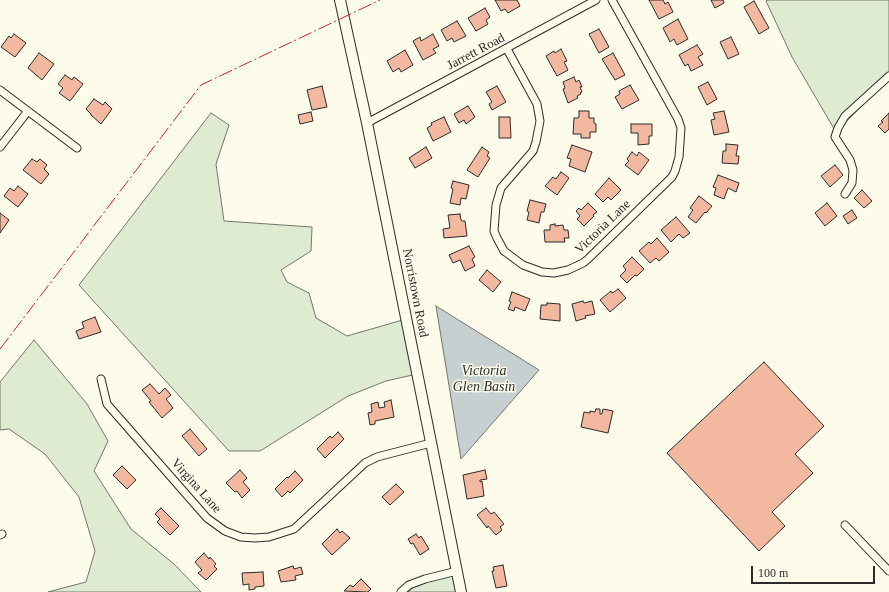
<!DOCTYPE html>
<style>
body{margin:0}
#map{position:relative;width:889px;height:592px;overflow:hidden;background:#fdfbea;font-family:Georgia,serif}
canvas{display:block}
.scale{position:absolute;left:751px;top:566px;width:124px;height:18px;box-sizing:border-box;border:2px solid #2b2b2b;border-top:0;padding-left:5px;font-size:12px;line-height:14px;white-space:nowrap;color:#2b2b2b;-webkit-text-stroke:3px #fdfbea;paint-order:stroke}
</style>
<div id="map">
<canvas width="889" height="592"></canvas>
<div class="scale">100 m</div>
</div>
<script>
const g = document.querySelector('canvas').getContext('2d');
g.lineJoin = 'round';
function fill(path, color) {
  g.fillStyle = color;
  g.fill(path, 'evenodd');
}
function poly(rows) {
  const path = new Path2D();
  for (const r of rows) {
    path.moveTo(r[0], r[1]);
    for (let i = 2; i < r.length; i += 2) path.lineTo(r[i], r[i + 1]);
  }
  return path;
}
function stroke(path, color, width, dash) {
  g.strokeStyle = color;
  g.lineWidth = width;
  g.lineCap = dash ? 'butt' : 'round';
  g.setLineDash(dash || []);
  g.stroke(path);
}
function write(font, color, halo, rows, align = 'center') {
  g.font = font + ' Georgia,serif';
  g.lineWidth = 3;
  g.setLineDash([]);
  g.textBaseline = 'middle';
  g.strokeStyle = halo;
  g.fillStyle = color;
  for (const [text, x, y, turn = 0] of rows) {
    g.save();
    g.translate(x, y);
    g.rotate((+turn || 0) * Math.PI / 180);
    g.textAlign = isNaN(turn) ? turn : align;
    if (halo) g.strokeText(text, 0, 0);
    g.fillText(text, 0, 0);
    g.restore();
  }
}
const green = poly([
 [768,0,889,0,889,78,836,132,792,57,766,1,768,0],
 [211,113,229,125,216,164,224,221,312,227,311,251,281,270,287,282,309,293,316,318,347,336,406,319,417,374,386,381,348,396,260,451,229,451,79,285,211,113],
 [34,340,87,404,108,441,94,471,131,529,174,564,201,592,48,592,86,582,95,551,79,497,45,454,9,429,0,430,0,382,34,340],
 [458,575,461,592,408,592,419,582,458,575]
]);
fill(green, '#deebd1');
stroke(green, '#74746e', 1);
const water = poly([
 [436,306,539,370,461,459,436,306]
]);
fill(water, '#c7d0d0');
stroke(water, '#74746e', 1);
const building = poly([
 [495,0,517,0,520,6,508,13,505,9,501,11,495,0],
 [649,0,663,0,665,4,668,2,673,12,659,19,649,0],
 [711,0,723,0,724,3,715,8,711,0],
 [754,1,769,28,759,34,744,7,754,1],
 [485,8,490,17,486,20,488,24,476,31,468,18,485,8],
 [678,19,688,39,677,45,674,39,670,42,663,28,678,19],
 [457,21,466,36,454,42,452,38,447,41,441,30,457,21],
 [599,29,609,47,599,53,589,34,599,29],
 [14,34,26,43,15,57,1,47,9,36,11,38,14,34],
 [433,34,439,46,433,49,436,53,423,60,413,41,420,37,421,41,433,34],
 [731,37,739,54,728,59,720,42,731,37],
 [697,45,703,54,698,57,703,65,691,71,688,64,685,66,679,55,697,45],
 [561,49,567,61,564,62,568,70,557,76,546,56,554,51,555,53,561,49],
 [405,50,413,65,401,72,399,68,393,72,387,61,405,50],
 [39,53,54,64,42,80,28,68,39,53],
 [613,53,625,75,615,80,602,59,613,53],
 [65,75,72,80,74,77,83,84,70,101,59,93,63,88,58,84,65,75],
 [574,77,576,82,579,80,582,87,580,87,582,92,580,93,581,94,577,96,578,98,568,103,563,89,565,88,563,82,574,77],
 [708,82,717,99,707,105,698,87,708,82],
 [630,85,639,100,622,109,615,97,620,94,619,91,630,85],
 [322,86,327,107,312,110,307,90,322,86],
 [497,86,506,102,492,110,489,104,492,102,486,92,497,86],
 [94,99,103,105,105,102,112,109,101,124,91,115,91,114,86,109,94,99],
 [468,106,475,117,466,124,464,120,459,123,454,114,468,106],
 [579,111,589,111,589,118,594,118,594,123,596,124,596,132,590,132,590,138,581,138,581,134,573,134,574,118,578,118,579,117,579,111],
 [724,111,729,132,714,135,711,120,715,119,713,113,724,111],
 [311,112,313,121,300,124,298,115,311,112],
 [889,113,889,129,885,133,878,126,883,122,881,121,889,113],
 [444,117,451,132,433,141,427,128,432,125,431,123,444,117],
 [499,117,510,117,511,138,499,138,499,117],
 [631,124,652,124,652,136,649,136,649,144,638,145,638,133,631,133,631,124],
 [726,144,738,145,736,156,739,156,738,164,722,163,723,151,726,151,726,144],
 [572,145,592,152,585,172,569,166,571,159,567,158,572,145],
 [426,147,432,158,415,168,409,158,426,147],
 [482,147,489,152,487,156,490,158,478,177,467,170,482,147],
 [632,152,637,156,639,152,649,160,638,175,625,165,629,161,627,159,632,152],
 [32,159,37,162,40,159,47,165,44,169,49,174,41,184,23,170,32,159],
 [835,165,843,175,830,187,821,176,835,165],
 [561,172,569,178,557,195,545,186,553,177,556,179,561,172],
 [718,175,739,183,736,192,728,188,724,199,714,195,716,188,713,187,718,175],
 [609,178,621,190,611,200,608,197,603,202,595,194,609,178],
 [453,181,469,185,466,199,461,198,460,205,450,203,453,189,451,188,453,181],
 [18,186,28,194,18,207,4,196,10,188,14,191,18,186],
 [862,190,872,201,864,208,854,198,862,190],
 [699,196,712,206,706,213,705,212,696,223,688,217,693,210,690,208,699,196],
 [530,200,546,204,544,212,541,212,539,223,527,220,529,212,527,211,530,200],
 [588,203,597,212,593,215,594,216,584,226,577,219,580,216,576,211,579,208,581,210,588,203],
 [827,203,837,216,825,226,815,213,827,203],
 [852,210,857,218,848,224,843,216,852,210],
 [0,213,9,220,0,233,0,213],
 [460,214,461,220,462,221,465,221,467,236,444,238,443,229,450,228,448,215,460,214],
 [676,217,690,233,683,238,679,234,671,242,661,230,676,217],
 [555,224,555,226,563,225,564,230,568,230,569,238,564,238,565,242,545,242,544,230,550,230,550,225,555,224],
 [657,238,669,252,659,261,656,258,650,263,639,251,649,242,651,244,657,238],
 [469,246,475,257,472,259,475,266,465,271,460,260,453,263,449,255,469,246],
 [632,257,644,269,637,276,635,275,627,283,620,276,626,270,623,266,632,257],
 [487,270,501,282,493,292,479,280,487,270],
 [618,289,626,298,610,312,600,300,611,291,612,293,614,292,618,289],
 [512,292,530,299,525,311,515,307,514,311,508,309,511,302,509,301,512,292],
 [583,301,584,303,592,301,595,314,585,316,586,318,576,321,572,304,583,301],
 [547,303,560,304,560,321,540,319,541,305,547,305,547,303],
 [95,317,101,332,79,339,76,331,84,328,82,322,95,317],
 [764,362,824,426,795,454,813,473,772,512,785,526,759,551,667,453,764,362],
 [150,384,159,394,165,388,171,395,166,399,173,408,162,418,149,402,151,401,142,390,150,384],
 [391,400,394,417,375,421,375,424,370,425,368,413,372,412,371,404,378,402,379,408,385,407,384,402,391,400],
 [596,409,600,409,600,414,602,414,603,409,613,411,608,433,581,427,584,412,590,413,590,411,595,412,596,409],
 [190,429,207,449,199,456,182,436,190,429],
 [338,432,344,439,325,458,317,449,330,436,332,438,338,432],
 [122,466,136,480,127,489,113,475,122,466],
 [240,470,247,478,243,482,250,490,242,498,237,491,235,492,226,483,240,470],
 [485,470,487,479,480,480,480,482,482,481,484,496,467,499,463,475,485,470],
 [295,471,303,480,290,493,288,491,282,497,275,489,287,477,288,478,295,471],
 [396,484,404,492,390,505,382,497,396,484],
 [161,508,179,526,170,535,157,522,160,519,155,514,161,508],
 [486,508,491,514,494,512,504,524,500,527,502,530,496,535,488,526,487,528,477,515,486,508],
 [337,529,340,533,342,531,350,538,332,555,322,544,337,529],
 [416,534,419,538,421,536,429,549,420,555,413,543,411,544,408,539,416,534],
 [204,553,209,559,210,557,216,564,214,566,217,569,206,580,198,573,202,570,195,562,204,553],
 [503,565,507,586,496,588,492,571,494,571,493,567,503,565],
 [293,566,294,569,301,567,303,574,295,576,296,580,281,582,278,571,293,566],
 [263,572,264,586,255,587,255,589,249,590,249,584,243,585,242,573,263,572],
 [361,579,371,589,368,592,344,591,350,585,353,587,361,579]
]);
fill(building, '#f2b8a0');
stroke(building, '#2b2b2b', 1);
const street = poly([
 [507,49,537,104,540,121,536,142,533,151,501,188,496,205,494,231,497,238,504,251,523,265,542,272,554,273,568,270,583,263,588,259,672,177,675,171,679,157,681,128,678,119,612,0],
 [0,90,77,148],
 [367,123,596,0],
 [0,147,28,111],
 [845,194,852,183,853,170,850,160,835,137,838,128,845,116,889,76],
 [101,379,107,404,207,518,225,531,241,537,255,538,269,537,294,529,365,463,377,457,431,443],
 [845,525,889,571],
 [0,535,2,534],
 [401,592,409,585,425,579,457,571]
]);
const secondary = poly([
 [340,0,367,123,461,592]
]);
stroke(street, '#2b2b2b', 9);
stroke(secondary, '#2b2b2b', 12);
stroke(street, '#fdfbea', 7);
stroke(secondary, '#fdfbea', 10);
stroke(poly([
 [0,349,201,85,380,0]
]), '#c62828', 1, [14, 3, 2, 3]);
write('13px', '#2b2b2b', '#fdfbea', [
 ["Jarrett Road",476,52,-28],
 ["Victoria Lane",603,227,-44],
 ["Norristown Road",415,293,79],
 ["Virgina Lane",196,486,48]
]);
write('italic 14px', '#2b2b2b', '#fdfbea', [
 ["Victoria",484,371],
 ["Glen Basin",484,387]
]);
</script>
